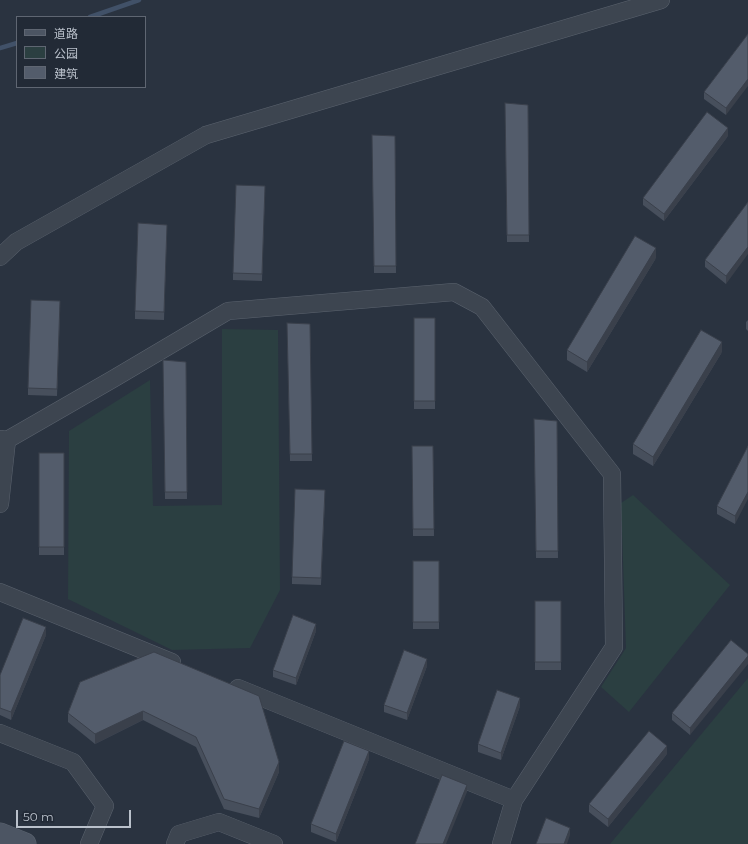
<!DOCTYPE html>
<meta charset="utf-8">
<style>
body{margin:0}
#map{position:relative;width:748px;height:844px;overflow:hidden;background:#2a3340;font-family:Montserrat,"Noto Sans SC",sans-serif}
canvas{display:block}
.legend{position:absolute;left:16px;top:16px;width:130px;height:72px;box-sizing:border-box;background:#222a36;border:1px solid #5f6672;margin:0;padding:5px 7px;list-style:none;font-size:12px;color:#bac1cb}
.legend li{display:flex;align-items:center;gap:8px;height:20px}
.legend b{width:20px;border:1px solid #5f6672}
.scale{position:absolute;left:16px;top:810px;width:115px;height:18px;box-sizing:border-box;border:2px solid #bac1cb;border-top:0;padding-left:5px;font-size:12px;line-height:14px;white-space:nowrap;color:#bac1cb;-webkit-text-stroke:3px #222a36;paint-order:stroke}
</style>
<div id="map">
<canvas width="748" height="844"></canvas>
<ul class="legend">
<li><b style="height:5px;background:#4c5563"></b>道路</li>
<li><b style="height:11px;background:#2b3f41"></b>公园</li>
<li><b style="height:11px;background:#535c6b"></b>建筑</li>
</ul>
<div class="scale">50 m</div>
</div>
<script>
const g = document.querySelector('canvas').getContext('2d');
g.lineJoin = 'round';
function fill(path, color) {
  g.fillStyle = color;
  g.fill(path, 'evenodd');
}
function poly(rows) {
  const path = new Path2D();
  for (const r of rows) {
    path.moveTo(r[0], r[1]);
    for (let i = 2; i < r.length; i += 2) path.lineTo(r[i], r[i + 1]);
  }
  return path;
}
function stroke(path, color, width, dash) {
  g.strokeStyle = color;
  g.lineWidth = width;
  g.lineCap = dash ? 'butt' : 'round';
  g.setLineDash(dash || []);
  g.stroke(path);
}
fill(poly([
 [222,329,278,330,280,590,250,648,172,650,68,599,69,431,150,380,153,506,222,505],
 [633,495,730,585,629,712,601,687,626,648,621,503],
 [748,678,748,844,610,844]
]), '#2b3f41');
stroke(poly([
 [90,17,139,0],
 [0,48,17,43]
]), '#415168', 4.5);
const minor = poly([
 [0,257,16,242,206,135,661,0],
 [0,439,7,440,113,379,228,311,454,292,482,307,612,474,614,647,514,800,501,844],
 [0,504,7,440],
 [0,592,172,662],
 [238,688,514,800],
 [0,733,73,762,105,806,89,844],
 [175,844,179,834,219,822,274,844]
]);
const secondary = poly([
 [0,834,25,844]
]);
stroke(minor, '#5b636e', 18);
stroke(secondary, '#5b636e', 23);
stroke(minor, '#3d4550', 17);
stroke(secondary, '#4c5563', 22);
fill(poly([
 [748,34,726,115,704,99,704,92],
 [505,103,528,105,529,242,507,242],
 [372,135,395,136,396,273,374,273],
 [728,136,664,221,643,205,643,198],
 [265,186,262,281,233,280,233,273],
 [748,202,726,284,705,267,705,260],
 [167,225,164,320,135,319,135,311],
 [656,258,587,372,567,360,567,350],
 [60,309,57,396,28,395,28,388],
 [414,318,435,318,435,409,414,409],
 [748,320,748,331,746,329,746,322],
 [287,323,310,324,312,461,290,461],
 [722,352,653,466,633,454,633,444],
 [163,360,186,362,187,499,165,499],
 [534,419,557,421,558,558,536,558],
 [412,446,433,446,434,536,413,536],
 [748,446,735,524,717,514,717,506],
 [39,453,64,453,64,555,39,555],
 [325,497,321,585,292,584,292,577],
 [413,561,439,561,439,629,413,629],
 [535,601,561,601,561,670,535,670],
 [316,631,296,685,273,677,273,670],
 [46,635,11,720,0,715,0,675],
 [731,640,690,735,672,720,672,713],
 [427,666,407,720,384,712,384,705],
 [80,682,279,772,259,818,224,809,196,747,143,720,95,744,68,722,68,713],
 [520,706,501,760,478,752,478,744],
 [667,754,608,827,589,812,589,804],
 [369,759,336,842,311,832,311,824]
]), '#474f5c');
fill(poly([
 [748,79,748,86,726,115,726,108],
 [728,128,728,136,664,221,664,214],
 [748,247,748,254,726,284,726,276],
 [656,248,656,258,587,372,587,362],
 [722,342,722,352,653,466,653,457],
 [748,492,748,499,735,524,735,516],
 [316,624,316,631,296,685,296,678],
 [46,627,46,635,11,720,11,712],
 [748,656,748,664,690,735,690,728],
 [427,659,427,666,407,720,407,713],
 [520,698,520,706,501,760,501,753],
 [143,711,143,720,95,744,95,734],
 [667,746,667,754,608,827,608,819],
 [369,751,369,759,336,842,336,834],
 [279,762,279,772,259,818,259,809],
 [467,785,467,792,446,844,443,844],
 [570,828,570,835,567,844,564,844]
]), '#3a404b');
const building = poly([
 [748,34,748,79,726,108,704,92,748,34],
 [505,103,528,105,529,235,507,235,505,103],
 [707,112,728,128,664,214,643,198,707,112],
 [372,135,395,136,396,266,374,266,372,135],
 [236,185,265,186,262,274,233,273,236,185],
 [748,202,748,247,726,276,705,260,748,202],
 [138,223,167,225,164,312,135,311,138,223],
 [635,236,656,248,587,362,567,350,635,236],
 [31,300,60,301,57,389,28,388,31,300],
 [414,318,435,318,435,401,414,401,414,318],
 [287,323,310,324,312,454,290,454,287,323],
 [701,330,722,342,653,457,633,444,701,330],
 [163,360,186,362,187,492,165,492,163,360],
 [534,419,557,421,558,551,536,551,534,419],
 [412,446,433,446,434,529,413,529,412,446],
 [748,446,748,492,735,516,717,506,748,446],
 [39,453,64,453,64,547,39,547,39,453],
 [295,489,325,490,321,578,292,577,295,489],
 [413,561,439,561,439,622,413,622,413,561],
 [535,601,561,601,561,662,535,662,535,601],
 [293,615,316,624,296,678,273,670,293,615],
 [23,618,46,627,11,712,0,708,0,675,23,618],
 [731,640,748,654,748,656,690,728,672,713,731,640],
 [404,650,427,659,407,713,384,705,404,650],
 [154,652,259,696,279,762,259,809,224,799,196,737,143,711,95,734,68,713,80,682,154,652],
 [497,690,520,698,501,753,478,744,497,690],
 [649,731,667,746,608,819,589,804,649,731],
 [344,741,369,751,336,834,311,824,344,741],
 [442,775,467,785,443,844,415,844,442,775],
 [546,818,570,828,564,844,536,844,546,818]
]);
fill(building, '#535c6b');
stroke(building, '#3a404b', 1);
</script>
